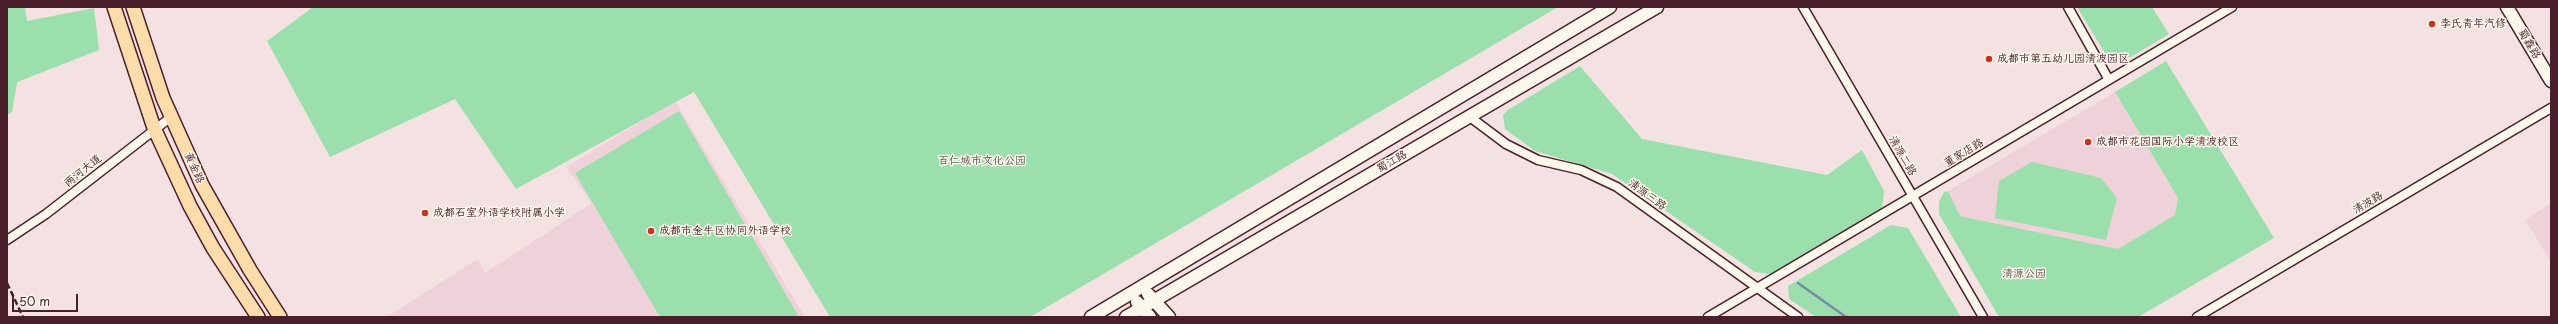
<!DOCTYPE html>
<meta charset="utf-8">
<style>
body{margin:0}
#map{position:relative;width:2558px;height:324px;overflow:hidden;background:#f4e1e1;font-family:"Playpen Sans",sans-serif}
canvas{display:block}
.frame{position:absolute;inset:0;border:8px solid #4a1f2b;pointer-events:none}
.scale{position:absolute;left:12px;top:294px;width:66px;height:18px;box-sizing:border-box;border:2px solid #4a1f2b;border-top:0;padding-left:5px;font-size:12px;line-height:14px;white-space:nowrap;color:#4a1f2b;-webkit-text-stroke:3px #fbf7ec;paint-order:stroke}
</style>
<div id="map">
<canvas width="2558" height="324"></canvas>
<div class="frame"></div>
<div class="scale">50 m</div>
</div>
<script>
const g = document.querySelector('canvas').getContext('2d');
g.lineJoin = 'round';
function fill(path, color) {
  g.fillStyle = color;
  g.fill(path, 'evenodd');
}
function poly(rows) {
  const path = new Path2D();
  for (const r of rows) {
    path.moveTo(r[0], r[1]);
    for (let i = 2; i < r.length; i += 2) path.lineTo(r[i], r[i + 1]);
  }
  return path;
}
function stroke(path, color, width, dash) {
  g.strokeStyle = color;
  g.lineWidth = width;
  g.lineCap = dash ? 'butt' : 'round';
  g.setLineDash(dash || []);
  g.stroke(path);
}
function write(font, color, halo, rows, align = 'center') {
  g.font = font + ' "Playpen Sans","LXGW WenKai TC",sans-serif';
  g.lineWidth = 3;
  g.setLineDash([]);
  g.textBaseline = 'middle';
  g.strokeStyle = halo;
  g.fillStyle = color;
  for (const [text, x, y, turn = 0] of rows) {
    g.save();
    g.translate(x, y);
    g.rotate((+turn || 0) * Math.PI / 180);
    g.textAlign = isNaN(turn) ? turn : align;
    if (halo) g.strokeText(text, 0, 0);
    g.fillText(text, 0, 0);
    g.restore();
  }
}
fill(poly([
 [2115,92,2178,198,2176,215,2118,249,1960,216,1948,191],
 [675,101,805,317,387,317,478,259,485,273,592,203,566,167],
 [2551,203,2551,262,2525,220]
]), '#efd1d9');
fill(poly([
 [7,7,25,7,27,21,94,8,99,50,17,82,12,112,7,115],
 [313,7,1558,7,1030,317,830,317,694,92,516,189,455,99,330,157,267,41],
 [2077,7,2152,7,2169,34,2131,57,2106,55],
 [2166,61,2274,238,2138,317,1999,317,1939,214,1939,202,1944,192,1948,191,1960,216,2118,249,2175,215,2178,198,2115,92],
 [1580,66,1642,139,1827,175,1862,150,1884,191,1882,210,1770,274,1755,272,1612,174,1535,151,1505,129,1503,115,1508,110],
 [679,111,799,317,660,317,575,173],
 [2032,162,2101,178,2117,198,2106,240,1995,218,1999,181],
 [1891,225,1908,228,1961,317,1816,317,1789,299,1788,286]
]), '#9be0ac');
stroke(poly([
 [1798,283,1846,317]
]), '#768ca4', 2.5);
const street = poly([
 [1803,7,1983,317],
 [2068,7,2109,80],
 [1470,117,1506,144,1538,160,1581,170,1617,187,1798,317],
 [7,240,46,214,171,117],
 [1708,317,2232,7],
 [2197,317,2551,108]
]);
const secondary = poly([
 [2507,7,2551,81],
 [1148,294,1169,317],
 [1137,302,1150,317],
 [1091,317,1610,7],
 [1126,317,1657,7]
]);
const primary = poly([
 [114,7,154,128,190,206,213,248,258,317],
 [133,7,163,98,202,185,250,270,280,317]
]);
stroke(street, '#4a1f2b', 11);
stroke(secondary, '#4a1f2b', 15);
stroke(primary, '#4a1f2b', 16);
stroke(street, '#fbf7ec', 8);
stroke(secondary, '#fbf7ec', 12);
stroke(primary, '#fddcac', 13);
stroke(poly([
 [7,283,23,317]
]), '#4a1f2b', 2.5, [6, 3]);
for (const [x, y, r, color] of [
 [2432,24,4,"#c8321e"],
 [1989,59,4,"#c8321e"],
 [2088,142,4,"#c8321e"],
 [425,213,4,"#c8321e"],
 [651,231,4,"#c8321e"]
]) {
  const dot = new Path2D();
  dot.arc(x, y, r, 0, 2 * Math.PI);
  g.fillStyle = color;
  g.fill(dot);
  stroke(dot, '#fbf7ec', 1.5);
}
write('11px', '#4a1f2b', '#fbf7ec', [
 ["李氏青年汽修",2440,24],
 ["成都市第五幼儿园清波园区",1997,59],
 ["成都市花园国际小学清波校区",2096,142],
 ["成都石室外语学校附属小学",433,213],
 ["成都市金牛区协同外语学校",659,231]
], 'left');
write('11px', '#4a1f2b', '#fbf7ec', [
 ["蜀鑫路",2529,44,59],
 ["董家店路",1964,153,-31],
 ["清源二路",1902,156,60],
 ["蜀江路",1392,162,-30],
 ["黄金路",194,168,66],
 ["两河大道",83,171,-39],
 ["清源三路",1647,195,36],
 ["清波路",2368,203,-31]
]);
write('11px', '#5e4f4b', '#fbf7ec', [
 ["百仁城市文化公园",982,161],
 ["清源公园",2024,274]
]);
</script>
